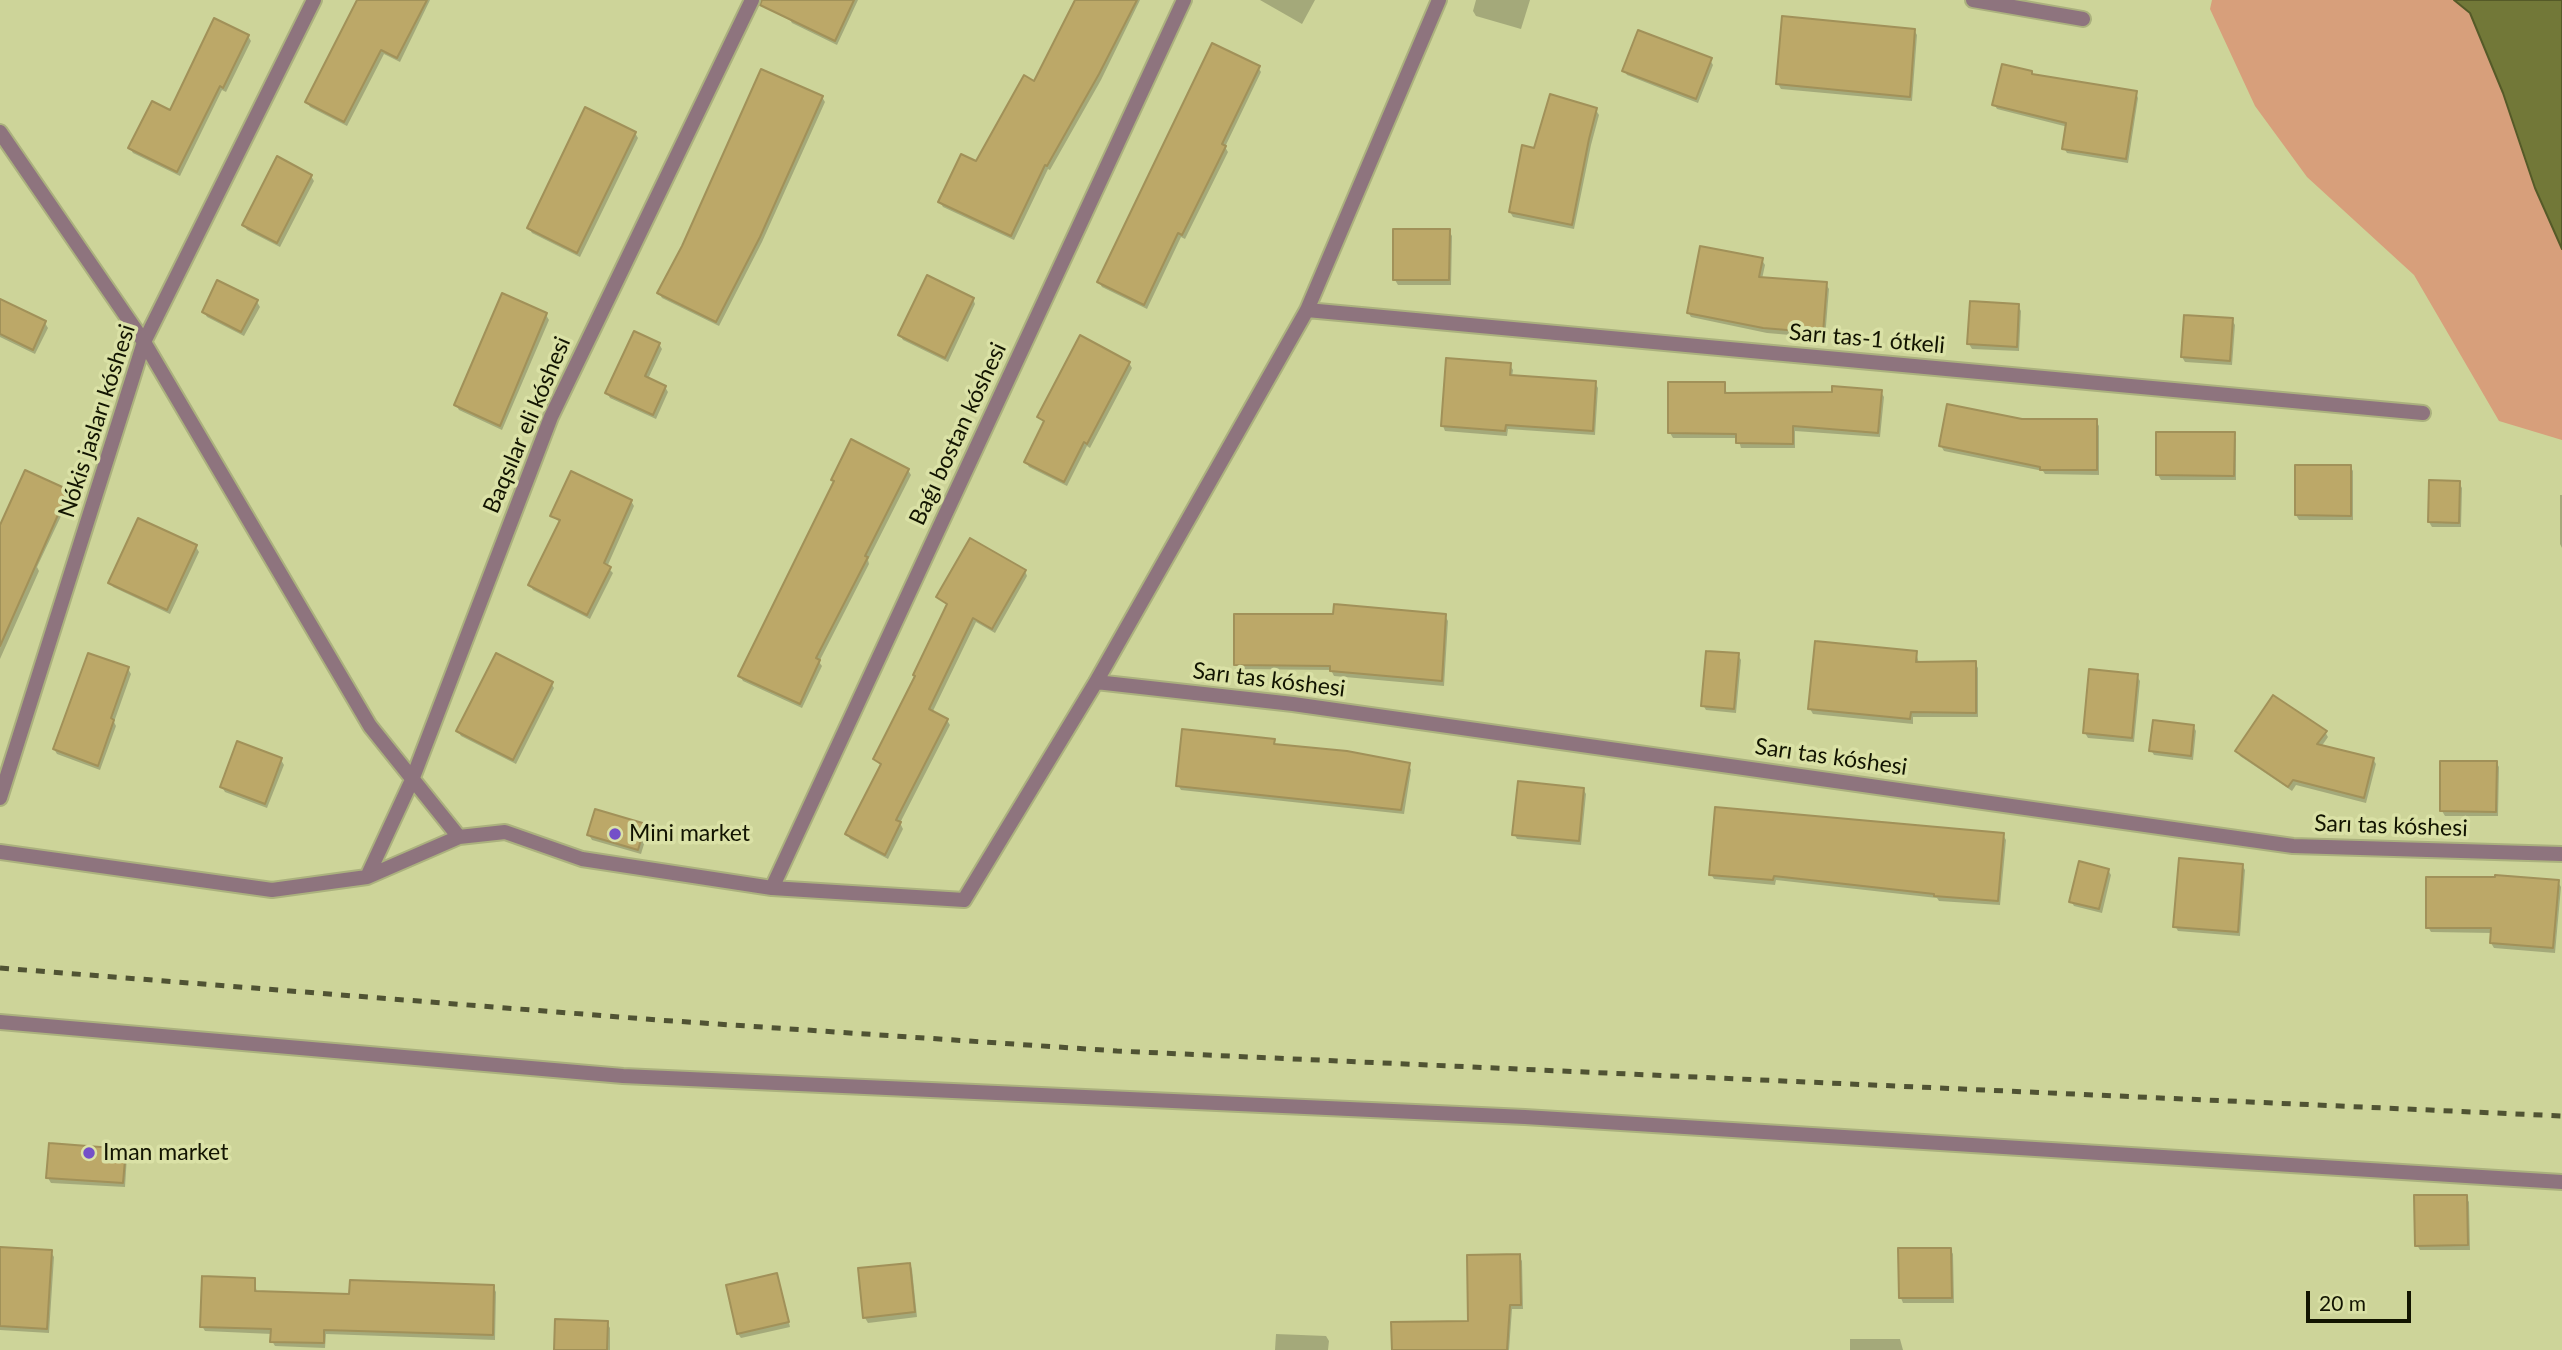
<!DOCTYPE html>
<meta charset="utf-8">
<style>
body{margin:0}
#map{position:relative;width:2562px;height:1350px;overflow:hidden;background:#cdd499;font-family:Lato,sans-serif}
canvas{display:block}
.scale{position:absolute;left:2306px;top:1291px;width:105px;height:32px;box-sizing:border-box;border:4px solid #121401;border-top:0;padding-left:9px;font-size:21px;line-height:24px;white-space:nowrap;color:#121401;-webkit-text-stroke:5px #dae1a6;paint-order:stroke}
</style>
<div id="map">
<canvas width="2562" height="1350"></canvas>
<div class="scale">20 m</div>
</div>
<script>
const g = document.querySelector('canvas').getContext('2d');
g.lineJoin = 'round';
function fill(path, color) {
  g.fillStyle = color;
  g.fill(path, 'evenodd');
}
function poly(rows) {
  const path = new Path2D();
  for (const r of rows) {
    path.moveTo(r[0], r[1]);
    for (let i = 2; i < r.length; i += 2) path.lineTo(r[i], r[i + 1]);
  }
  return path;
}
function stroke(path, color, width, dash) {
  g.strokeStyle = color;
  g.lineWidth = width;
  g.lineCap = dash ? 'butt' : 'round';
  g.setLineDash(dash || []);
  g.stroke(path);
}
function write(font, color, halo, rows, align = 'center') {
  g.font = font + ' Lato,sans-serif';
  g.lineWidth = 7;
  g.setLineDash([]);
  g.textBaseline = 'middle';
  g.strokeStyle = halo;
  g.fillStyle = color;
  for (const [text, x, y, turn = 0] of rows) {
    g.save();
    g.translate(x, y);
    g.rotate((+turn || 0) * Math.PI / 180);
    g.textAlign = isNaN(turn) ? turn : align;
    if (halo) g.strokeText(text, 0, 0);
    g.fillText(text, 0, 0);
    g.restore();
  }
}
fill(poly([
 [2212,0,2454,0,2470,13,2503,93,2535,188,2562,249,2562,440,2499,421,2414,275,2307,177,2255,106,2210,9]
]), '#d79f7b');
const water = poly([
 [2454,0,2562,0,2562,249,2535,188,2503,93,2470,13,2454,0]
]);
fill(water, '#727838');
stroke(water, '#555a28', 2);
fill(poly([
 [359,0,430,0,400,62,384,54,347,126,310,107,307,102],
 [798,0,858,0,837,45,792,23,789,18],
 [1077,0,1140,0,1101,80,1050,170,1048,169,1014,240,943,207,940,202,977,163,1035,83],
 [1260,0,1315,0,1302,24],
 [1476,0,1530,0,1521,29,1476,16,1473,11],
 [1914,30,1917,35,1912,101,1781,89,1778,84],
 [248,36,251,41,226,92,222,90,180,176,133,153,130,148],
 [1710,60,1713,65,1698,103,1627,75,1624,70],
 [1258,67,1261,72,1225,147,1228,152,1185,239,1181,237,1147,309,1102,287,1099,282],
 [2033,76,2136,93,2138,98,2128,163,2067,153,2064,148,2068,127,1997,109,1994,104],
 [822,97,825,102,762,242,719,326,662,298,659,293],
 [1596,110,1599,115,1591,145,1574,229,1513,217,1510,212,1536,150],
 [635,133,638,138,580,257,532,233,529,228],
 [311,176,314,181,280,247,247,230,244,225],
 [1449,231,1452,236,1451,285,1398,285,1395,280],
 [1762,260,1765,265,1762,279,1826,284,1829,289,1825,338,1767,333,1691,317,1688,312],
 [973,299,975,304,948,362,903,340,900,335],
 [0,301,45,323,48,328,35,354,0,337],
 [257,302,260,307,244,336,207,317,204,312],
 [2018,306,2021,311,2019,351,1972,349,1969,344],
 [546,315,549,320,502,430,459,410,456,405],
 [2232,320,2235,325,2232,365,2185,362,2182,357],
 [659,344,662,349,648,379,665,387,668,392,656,419,610,398,607,393],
 [1129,363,1132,368,1090,448,1087,446,1067,486,1029,467,1026,462,1045,424,1039,417],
 [1510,365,1513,370,1512,377,1595,383,1598,388,1595,435,1508,429,1507,436,1445,431,1443,426],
 [1724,384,1727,394,1881,392,1884,397,1880,437,1795,431,1795,448,1741,448,1738,438,1673,438,1670,433],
 [2021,421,2096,421,2099,426,2099,475,2045,474,2043,471,1944,451,1941,446],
 [2234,434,2236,439,2236,480,2161,480,2158,475],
 [2350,466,2353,471,2353,520,2299,520,2296,515],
 [908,470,911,475,868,560,869,564,819,662,822,666,802,708,743,681,740,676,835,483,833,480],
 [2459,483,2462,488,2461,527,2432,527,2429,522],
 [67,492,70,497,37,567,39,571,0,659,0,529],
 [2560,495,2562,495,2562,548,2560,544],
 [631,501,634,506,607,567,613,573,590,619,533,590,530,585,561,523,552,516],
 [196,547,199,552,170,614,113,587,110,582],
 [1025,571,1027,576,995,633,976,622,932,713,947,720,950,725,900,823,903,829,888,859,850,839,847,834,881,766,875,759,916,677,948,606,938,597],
 [1445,616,1448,621,1444,686,1334,676,1331,670,1239,669,1236,664],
 [1916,653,1919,663,1975,663,1978,668,1978,717,1913,717,1913,724,1813,714,1810,709],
 [1738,655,1741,660,1736,713,1706,710,1703,705],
 [128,669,131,674,114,722,116,726,100,770,57,754,54,749],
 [2137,676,2140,681,2134,742,2088,738,2085,733],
 [551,683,554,688,516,764,461,736,458,731],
 [2193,726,2196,731,2193,760,2154,755,2151,750],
 [2325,732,2328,737,2321,747,2373,759,2376,764,2366,803,2296,785,2292,791,2240,756,2237,751],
 [1273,740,1277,746,1409,765,1411,770,1404,814,1181,790,1178,785],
 [281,760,284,765,267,808,225,792,222,787],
 [2496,762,2499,767,2498,816,2445,816,2442,811],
 [1583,789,1586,794,1581,845,1517,839,1514,834],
 [645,826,648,831,641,854,592,840,589,835],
 [2003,835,2006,840,2000,905,1939,901,1937,898,1776,880,1775,885,1714,879,1711,874],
 [2242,865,2245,870,2240,936,2178,931,2175,926],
 [2108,870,2111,875,2102,913,2074,906,2071,901],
 [2558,882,2561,887,2555,953,2494,948,2491,943,2492,933,2431,932,2428,927],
 [125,1151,127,1156,125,1187,51,1183,48,1178],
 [2466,1197,2469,1202,2470,1250,2420,1250,2417,1245],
 [0,1249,51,1252,54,1257,49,1333,0,1330],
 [1950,1249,1953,1254,1954,1303,1903,1303,1901,1298],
 [1519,1256,1522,1261,1523,1309,1512,1309,1509,1350,1393,1350,1470,1323],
 [910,1264,912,1269,917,1317,868,1323,865,1318],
 [777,1275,790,1327,741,1338,738,1334],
 [254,1280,257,1292,351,1296,493,1287,496,1292,495,1340,326,1334,325,1348,275,1346,272,1341,272,1334,205,1331,202,1326],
 [607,1323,610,1328,610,1350,556,1350],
 [1276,1334,1326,1336,1329,1341,1328,1350,1275,1350],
 [1850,1339,1900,1339,1903,1350,1850,1350]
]), '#0003');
const building = poly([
 [357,0,427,0,397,58,381,50,344,122,305,102,357,0],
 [762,0,854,0,835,41,760,5,762,0],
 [1075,0,1137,0,1099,74,1047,166,1045,165,1011,236,938,202,961,154,976,161,1024,75,1034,81,1075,0],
 [1782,16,1915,29,1910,97,1776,84,1782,16],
 [214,18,249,35,223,88,220,86,177,172,128,148,152,101,170,110,214,18],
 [1638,30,1712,58,1696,99,1622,71,1638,30],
 [1212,43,1260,66,1222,144,1226,146,1182,235,1178,233,1144,305,1097,282,1212,43],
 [2002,64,2032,71,2032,74,2137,91,2126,159,2062,149,2066,123,1992,105,2002,64],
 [761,69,823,96,760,237,716,322,657,293,682,246,761,69],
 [1550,94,1597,108,1589,139,1572,225,1509,212,1522,145,1534,148,1550,94],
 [585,107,636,132,577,253,527,228,585,107],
 [277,156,312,175,277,243,242,225,277,156],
 [1393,229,1450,229,1449,280,1393,280,1393,229],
 [1700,246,1763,258,1759,277,1827,282,1823,333,1763,328,1687,313,1700,246],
 [927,275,974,298,945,358,898,335,927,275],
 [217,280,258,300,241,332,202,312,217,280],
 [502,293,547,313,500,426,454,405,502,293],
 [0,299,46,321,33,350,0,334,0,299],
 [1970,301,2019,304,2017,347,1967,344,1970,301],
 [2184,315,2233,318,2230,361,2181,357,2184,315],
 [634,331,660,343,645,376,666,386,653,415,605,393,634,331],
 [1080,335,1130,362,1087,444,1084,442,1064,482,1024,462,1044,421,1037,417,1080,335],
 [1446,358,1511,363,1510,375,1596,381,1593,431,1506,425,1505,431,1441,426,1446,358],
 [1668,382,1725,382,1725,393,1832,392,1832,386,1882,390,1878,433,1793,426,1793,444,1736,443,1736,434,1668,433,1668,382],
 [1947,404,2022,419,2097,419,2097,470,2040,470,2040,467,1939,446,1947,404],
 [2156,432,2235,432,2234,476,2156,475,2156,432],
 [851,439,909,469,865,556,868,557,816,658,820,660,800,704,738,676,834,481,831,480,851,439],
 [2295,465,2351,465,2351,516,2295,515,2295,465],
 [25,470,69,490,0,646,0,525,25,470],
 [571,471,632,500,604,563,611,567,587,615,528,585,560,520,550,516,571,471],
 [2429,480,2460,481,2459,523,2428,522,2429,480],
 [138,518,197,545,167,610,108,583,138,518],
 [970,538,1026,570,992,629,973,618,929,709,948,719,896,820,901,822,885,855,845,834,881,764,873,759,915,676,913,675,947,604,936,597,970,538],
 [1334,604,1446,614,1442,681,1330,671,1330,666,1234,665,1234,614,1333,614,1334,604],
 [1815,641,1917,651,1916,662,1976,661,1976,713,1911,712,1910,719,1808,709,1815,641],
 [1706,651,1739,653,1734,709,1701,706,1706,651],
 [88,653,129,667,111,718,114,720,98,766,53,749,88,653],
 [496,653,553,682,513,760,456,731,496,653],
 [2089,669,2138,674,2132,738,2083,733,2089,669],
 [2273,695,2327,731,2317,744,2374,758,2364,798,2293,780,2288,787,2235,751,2273,695],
 [2153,720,2194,725,2191,756,2149,751,2153,720],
 [1182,729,1275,739,1274,744,1347,751,1410,763,1401,810,1176,786,1182,729],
 [237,741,282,758,265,804,220,787,237,741],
 [2440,761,2497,761,2496,812,2440,811,2440,761],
 [1518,781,1584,788,1579,841,1512,835,1518,781],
 [1715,807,2004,833,1998,901,1934,896,1934,894,1774,876,1773,880,1709,875,1715,807],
 [595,809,646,824,638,850,587,835,595,809],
 [2179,858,2243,864,2238,932,2173,927,2179,858],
 [2079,861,2109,869,2099,909,2069,902,2079,861],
 [2495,875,2559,880,2553,948,2490,943,2491,928,2426,928,2426,877,2495,877,2495,875],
 [49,1143,126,1149,123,1183,46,1178,49,1143],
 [2414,1195,2467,1195,2468,1245,2415,1246,2414,1195],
 [0,1247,52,1250,47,1329,0,1326,0,1247],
 [1898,1248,1951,1248,1952,1298,1899,1298,1898,1248],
 [1520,1254,1521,1305,1510,1305,1507,1350,1392,1350,1391,1322,1468,1321,1467,1255,1520,1254],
 [910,1263,915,1312,863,1318,858,1268,910,1263],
 [777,1273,789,1322,737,1334,726,1285,777,1273],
 [202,1276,255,1278,255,1291,349,1294,350,1280,494,1285,493,1335,324,1330,324,1343,270,1342,271,1329,200,1327,202,1276],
 [555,1319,608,1321,607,1350,554,1350,555,1319]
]);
fill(building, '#bca868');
stroke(building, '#a19159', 2);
const minor = poly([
 [1973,0,2083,19],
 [0,132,144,342,370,726,459,837],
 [1307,310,2423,413],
 [1096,682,1293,704,2293,846,2562,854],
 [0,798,144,342,314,0],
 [0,852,272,890,367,877,459,837,505,832,582,859,772,888,964,900,1096,682,1307,310,1439,0],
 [367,877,412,780,551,417,752,0],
 [772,888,1184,0],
 [0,1022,623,1076,1525,1117,2562,1182]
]);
stroke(minor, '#abb17e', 18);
stroke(minor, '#8e747e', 14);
stroke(poly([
 [0,968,658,1020,1117,1051,2562,1116]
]), '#505333', 5, [9, 9]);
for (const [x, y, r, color] of [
 [615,834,7,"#744fc8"],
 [89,1153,7,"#744fc8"]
]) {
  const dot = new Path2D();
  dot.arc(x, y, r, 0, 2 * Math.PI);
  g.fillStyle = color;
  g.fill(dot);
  stroke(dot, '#dae1a6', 2.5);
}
write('23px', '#121401', '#dae1a6', [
 ["Sarı tas-1 ótkeli",1867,339,5],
 ["Nókis jasları kóshesi",97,421,-72],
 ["Baqsılar eli kóshesi",527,425,-67],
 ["Baǵı bostan kóshesi",958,434,-65],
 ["Sarı tas kóshesi",1269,680,7],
 ["Sarı tas kóshesi",1831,757,8],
 ["Sarı tas kóshesi",2391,826,2]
]);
write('23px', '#121401', '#dae1a6', [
 ["Mini market",629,834],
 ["Iman market",103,1153]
], 'left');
</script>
